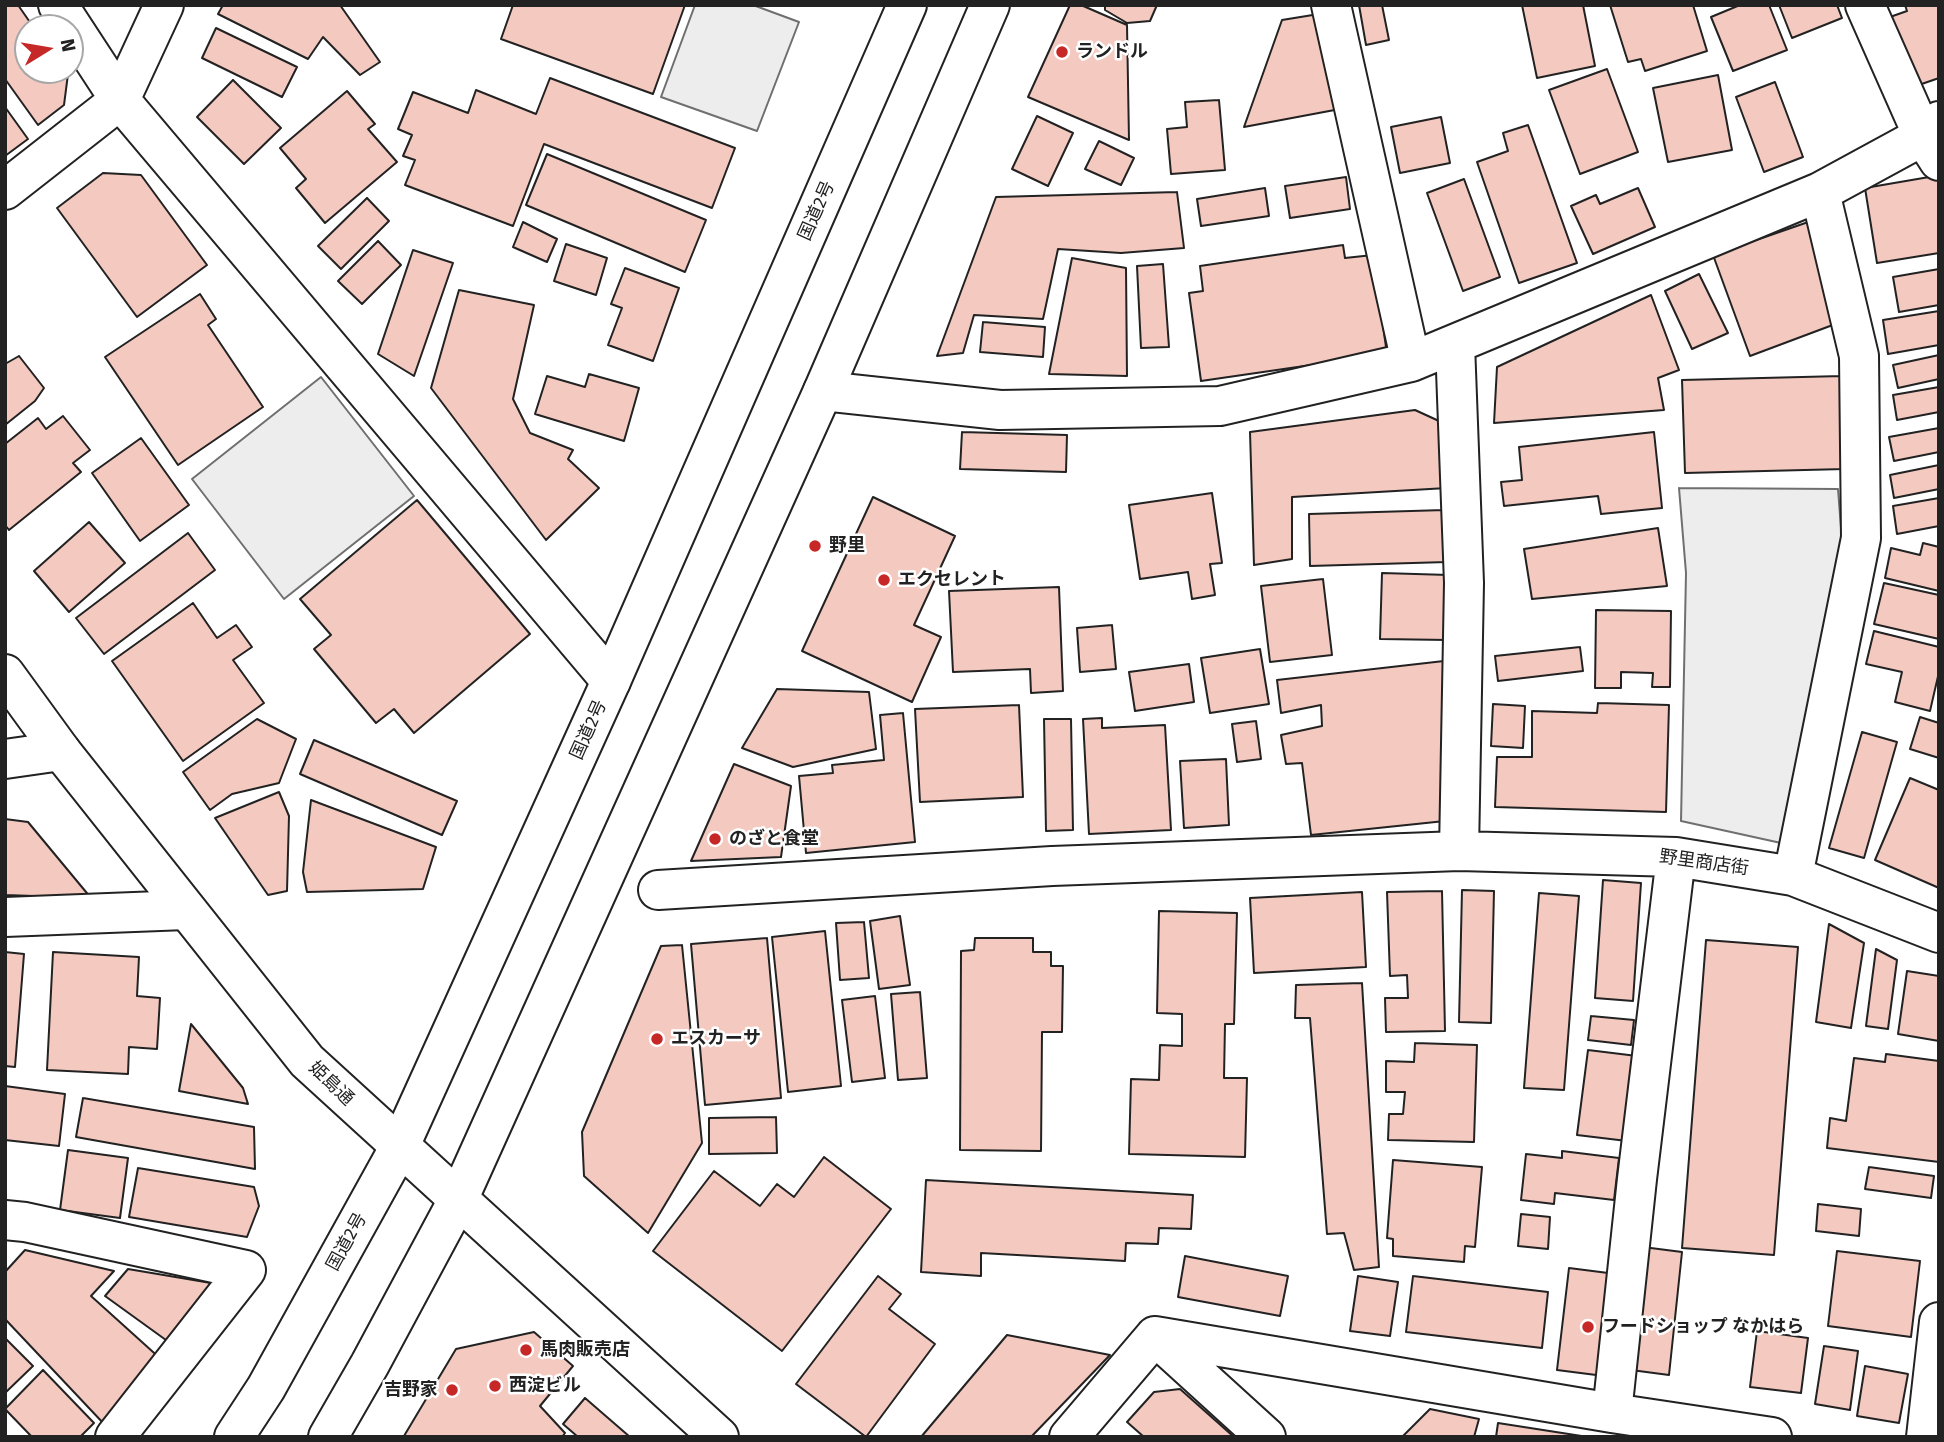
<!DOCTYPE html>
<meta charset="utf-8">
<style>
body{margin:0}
#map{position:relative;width:1944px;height:1442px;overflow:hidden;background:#fff;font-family:"Fira Sans",sans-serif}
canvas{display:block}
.frame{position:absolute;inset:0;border:7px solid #222;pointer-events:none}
.north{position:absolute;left:14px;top:14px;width:70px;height:70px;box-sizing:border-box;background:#fff;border:2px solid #a7a7a7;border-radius:50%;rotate:79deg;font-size:19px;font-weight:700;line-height:28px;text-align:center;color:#222}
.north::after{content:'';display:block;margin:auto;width:24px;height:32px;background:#c62828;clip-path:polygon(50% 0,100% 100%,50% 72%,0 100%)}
</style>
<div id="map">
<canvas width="1944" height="1442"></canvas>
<div class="frame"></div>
<div class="north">N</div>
</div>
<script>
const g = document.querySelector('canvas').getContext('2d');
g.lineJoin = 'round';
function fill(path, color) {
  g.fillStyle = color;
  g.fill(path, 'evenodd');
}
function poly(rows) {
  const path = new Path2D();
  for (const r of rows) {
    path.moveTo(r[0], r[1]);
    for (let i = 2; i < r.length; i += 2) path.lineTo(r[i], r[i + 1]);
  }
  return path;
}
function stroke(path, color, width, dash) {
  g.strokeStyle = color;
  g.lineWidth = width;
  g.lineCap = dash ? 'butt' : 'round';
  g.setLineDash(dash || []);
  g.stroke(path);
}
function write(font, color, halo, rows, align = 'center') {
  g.font = font + ' "Fira Sans","Noto Sans JP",sans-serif';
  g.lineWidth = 5;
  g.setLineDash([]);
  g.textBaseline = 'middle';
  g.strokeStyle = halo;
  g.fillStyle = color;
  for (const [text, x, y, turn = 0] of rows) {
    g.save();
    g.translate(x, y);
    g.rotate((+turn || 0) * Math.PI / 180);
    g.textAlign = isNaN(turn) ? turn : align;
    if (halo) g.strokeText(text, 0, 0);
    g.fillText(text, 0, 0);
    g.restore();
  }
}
const parking = poly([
 [695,5,753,5,799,22,757,131,661,97,695,5],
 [321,377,414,496,284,599,192,479,321,377],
 [1679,488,1838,489,1843,554,1781,843,1681,821,1686,573,1679,488]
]);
fill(parking, '#ededed');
stroke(parking, '#6f6f6f', 2);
const building = poly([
 [5,5,18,5,34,28,28,28,28,70,65,70,68,74,64,105,38,125,5,79,5,5],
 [223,5,340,5,380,62,360,75,323,37,308,59,218,14,223,5],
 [513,5,685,5,653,94,501,39,513,5],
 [1070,5,1081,5,1127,25,1129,140,1028,97,1070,5],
 [1105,5,1157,5,1150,21,1127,23,1105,10,1105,5],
 [1359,5,1382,5,1389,40,1366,45,1359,5],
 [1522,5,1583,5,1595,66,1537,78,1522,5],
 [1610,5,1693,5,1707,51,1645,71,1641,59,1628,62,1610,5],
 [1740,5,1769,5,1787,50,1733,71,1711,17,1740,5],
 [1779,5,1837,5,1842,18,1792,38,1779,5],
 [1905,5,1939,5,1939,78,1913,87,1890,17,1907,11,1905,5],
 [1325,13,1340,109,1244,127,1282,20,1325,13],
 [216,28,297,67,282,97,202,58,216,28],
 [1607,69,1638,152,1580,174,1549,90,1607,69],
 [1718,75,1732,150,1668,162,1653,88,1718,75],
 [550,78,735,148,712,208,544,144,513,226,405,185,415,160,403,156,412,135,398,129,413,92,468,113,476,90,536,114,550,78],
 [233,80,281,128,244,164,197,117,233,80],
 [1775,82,1803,157,1764,172,1736,97,1775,82],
 [347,91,375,124,368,129,397,162,325,223,296,188,306,179,280,148,347,91],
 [1219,100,1225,170,1171,174,1167,129,1187,127,1185,102,1219,100],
 [5,107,28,139,5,156,5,107],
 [1037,116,1073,133,1048,186,1012,169,1037,116],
 [1441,117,1450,163,1400,173,1391,127,1441,117],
 [1528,125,1577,263,1519,283,1477,162,1508,151,1503,133,1528,125],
 [1099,141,1134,158,1121,185,1085,169,1099,141],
 [547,154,706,220,685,272,526,205,547,154],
 [103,173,141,175,207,265,137,317,57,208,103,173],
 [1935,176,1939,181,1939,253,1877,263,1865,188,1935,176],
 [1346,177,1350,209,1290,218,1285,186,1346,177],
 [1464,179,1500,277,1463,291,1427,193,1464,179],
 [1265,188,1269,216,1201,226,1197,199,1265,188],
 [1638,188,1655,227,1593,254,1571,206,1596,195,1600,204,1638,188],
 [1177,192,1184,248,1121,253,1058,249,1043,319,974,315,963,353,937,356,996,197,1177,192],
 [367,198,389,221,341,269,318,246,367,198],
 [1814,220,1838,323,1750,356,1713,255,1814,220],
 [523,222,557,239,547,262,513,247,523,222],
 [378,241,401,265,362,304,338,281,378,241],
 [566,244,607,258,596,295,554,281,566,244],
 [1343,245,1345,258,1373,255,1387,354,1201,381,1189,293,1203,291,1200,266,1343,245],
 [413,250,453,263,414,376,378,354,413,250],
 [1072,258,1126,268,1127,376,1049,374,1072,258],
 [1163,264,1169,347,1141,348,1137,266,1163,264],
 [625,268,679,288,653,361,608,345,622,308,611,304,625,268],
 [1939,269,1939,305,1899,312,1893,277,1939,269],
 [1699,274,1728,333,1692,349,1665,291,1699,274],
 [459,290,534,305,513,399,530,433,573,450,568,459,599,488,546,540,431,388,459,290],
 [200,294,216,319,208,325,263,407,178,465,105,357,200,294],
 [1651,295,1679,370,1658,378,1664,410,1494,423,1497,367,1651,295],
 [1939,311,1939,345,1888,354,1883,320,1939,311],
 [983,322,1045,327,1043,357,980,352,983,322],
 [1939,355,1939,379,1898,388,1893,365,1939,355],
 [19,356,44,388,35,401,5,425,5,364,19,356],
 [589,374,639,388,624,441,535,414,547,376,585,387,589,374],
 [1842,376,1845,469,1685,473,1682,380,1842,376],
 [1939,387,1939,412,1897,420,1893,395,1939,387],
 [1415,410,1439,421,1447,488,1292,497,1292,559,1254,565,1250,432,1415,410],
 [63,416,90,450,73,463,81,472,9,530,5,525,5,444,38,418,46,429,63,416],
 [1939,428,1939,452,1894,461,1889,437,1939,428],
 [962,432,1067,435,1066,472,960,469,962,432],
 [1654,432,1662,508,1601,514,1598,496,1504,506,1501,482,1522,480,1519,447,1654,432],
 [141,438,189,505,140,541,92,473,141,438],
 [1939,465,1939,489,1894,498,1890,475,1939,465],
 [1212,493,1222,563,1210,564,1215,595,1192,599,1188,572,1140,579,1129,505,1212,493],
 [873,497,955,536,914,625,941,637,912,702,802,651,873,497],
 [1939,498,1939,526,1897,534,1893,506,1939,498],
 [417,500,530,634,414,733,394,709,376,723,314,649,331,635,300,599,417,500],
 [1445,510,1447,562,1310,566,1309,514,1445,510],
 [89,522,125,563,69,612,34,571,89,522],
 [1658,528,1667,586,1532,599,1524,549,1658,528],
 [188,533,215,570,104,654,76,618,188,533],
 [1923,543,1939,547,1939,591,1885,578,1891,548,1920,555,1923,543],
 [1382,573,1449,575,1448,640,1380,639,1382,573],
 [1323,579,1332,655,1270,662,1261,586,1323,579],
 [1884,583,1939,595,1939,639,1874,624,1884,583],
 [1059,587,1063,691,1031,693,1030,669,953,672,949,591,1059,587],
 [193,603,217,638,236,625,252,647,233,660,264,703,183,761,112,661,193,603],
 [1596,610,1671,611,1670,687,1652,687,1653,673,1621,672,1621,688,1595,688,1596,610],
 [1112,625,1116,669,1080,672,1077,628,1112,625],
 [1874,631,1939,647,1939,672,1930,711,1895,702,1902,672,1866,664,1874,631],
 [1580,647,1583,671,1498,681,1495,656,1580,647],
 [1260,649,1269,704,1210,713,1201,658,1260,649],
 [1444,661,1445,821,1311,835,1302,763,1286,764,1281,735,1322,726,1321,705,1281,713,1277,680,1444,661],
 [1189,664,1194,702,1135,711,1129,672,1189,664],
 [777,689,869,692,876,749,793,767,742,748,777,689],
 [1598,703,1669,705,1666,812,1495,807,1497,757,1532,757,1532,711,1597,713,1598,703],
 [1493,704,1525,706,1523,748,1491,746,1493,704],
 [1019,705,1023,797,920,802,915,709,1019,705],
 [903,713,915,842,806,853,799,776,833,773,832,765,884,760,880,715,903,713],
 [1920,717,1939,723,1939,758,1910,749,1920,717],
 [1102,718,1102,728,1165,725,1171,830,1089,834,1083,719,1102,718],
 [257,719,296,739,279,783,232,794,210,810,183,772,257,719],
 [1044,719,1071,719,1073,830,1046,831,1044,719],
 [1256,721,1261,759,1237,762,1232,724,1256,721],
 [1862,732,1897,742,1864,858,1829,848,1862,732],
 [314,740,457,801,442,835,300,774,314,740],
 [1226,759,1229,825,1184,828,1180,761,1226,759],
 [734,764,791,786,781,857,691,861,734,764],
 [1910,778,1939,790,1939,888,1875,860,1910,778],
 [279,792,289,816,287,891,268,895,215,818,279,792],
 [311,800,436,847,423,889,307,892,303,872,311,800],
 [5,819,28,822,91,898,5,895,5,819],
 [1603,880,1641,883,1633,1001,1595,998,1603,880],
 [1462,890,1494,891,1491,1023,1459,1022,1462,890],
 [1442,891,1445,1031,1386,1032,1385,998,1408,998,1407,975,1390,976,1387,892,1442,891],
 [1362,892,1366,967,1254,973,1250,898,1362,892],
 [1539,893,1579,896,1564,1090,1524,1088,1539,893],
 [1159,911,1237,913,1234,1024,1225,1024,1224,1078,1247,1078,1245,1157,1129,1154,1131,1079,1159,1080,1160,1045,1182,1046,1182,1014,1157,1013,1159,911],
 [900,916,910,985,879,989,870,921,900,916],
 [864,922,869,978,840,980,836,923,864,922],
 [1829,924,1864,943,1851,1028,1816,1022,1829,924],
 [825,931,841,1086,788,1092,772,937,825,931],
 [767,938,781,1098,705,1105,691,944,767,938],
 [975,938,1033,938,1033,952,1051,952,1051,966,1063,966,1062,1032,1042,1032,1041,1151,960,1150,961,951,974,950,975,938],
 [1706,940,1798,947,1774,1255,1682,1248,1706,940],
 [682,945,702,1143,648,1233,584,1176,582,1132,661,946,682,945],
 [1876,949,1897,960,1888,1029,1866,1026,1876,949],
 [5,952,24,954,15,1067,5,1066,5,952],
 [53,952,139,957,137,996,160,998,157,1049,129,1047,128,1074,47,1070,53,952],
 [1907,971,1939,976,1939,1041,1898,1034,1907,971],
 [1362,983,1379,1267,1354,1270,1344,1233,1327,1234,1310,1018,1295,1018,1296,985,1362,983],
 [920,992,927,1078,898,1080,891,994,920,992],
 [875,996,885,1078,852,1082,842,1000,875,996],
 [1591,1016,1634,1020,1631,1045,1588,1040,1591,1016],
 [191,1024,243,1088,248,1104,179,1091,191,1024],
 [1415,1043,1477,1045,1474,1142,1388,1140,1389,1114,1403,1114,1405,1092,1386,1092,1386,1061,1414,1062,1415,1043],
 [1588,1050,1637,1056,1627,1141,1577,1135,1588,1050],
 [1886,1054,1939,1061,1939,1162,1827,1148,1830,1118,1846,1121,1854,1058,1885,1062,1886,1054],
 [5,1086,65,1094,59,1146,5,1140,5,1086],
 [83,1098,254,1127,255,1169,76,1137,83,1098],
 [776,1117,777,1153,709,1154,709,1118,776,1117],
 [68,1150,128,1158,120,1218,60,1210,68,1150],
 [1562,1151,1619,1158,1614,1200,1555,1193,1554,1204,1521,1200,1526,1154,1562,1158,1562,1151],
 [824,1157,891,1209,782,1351,653,1251,714,1171,760,1206,777,1184,794,1197,824,1157],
 [1393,1160,1482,1167,1475,1247,1465,1246,1464,1262,1393,1256,1393,1239,1387,1238,1393,1160],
 [1869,1167,1934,1176,1931,1198,1865,1189,1869,1167],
 [138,1168,254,1187,259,1206,247,1237,129,1217,138,1168],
 [926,1180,1193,1195,1191,1229,1159,1228,1158,1244,1126,1243,1125,1261,981,1253,981,1276,921,1272,926,1180],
 [1818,1204,1861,1209,1859,1236,1816,1231,1818,1204],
 [1521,1214,1550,1217,1548,1249,1518,1246,1521,1214],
 [1643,1247,1682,1252,1669,1375,1631,1370,1643,1247],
 [25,1250,114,1271,91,1296,163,1361,105,1425,5,1319,5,1272,25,1250],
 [1837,1251,1920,1261,1911,1337,1828,1326,1837,1251],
 [1185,1256,1288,1276,1280,1316,1178,1297,1185,1256],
 [1569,1268,1616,1274,1604,1376,1557,1370,1569,1268],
 [128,1269,217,1284,177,1348,105,1296,128,1269],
 [878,1276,901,1294,889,1309,935,1344,866,1437,796,1384,878,1276],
 [1358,1276,1398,1282,1390,1336,1350,1331,1358,1276],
 [1413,1276,1548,1292,1542,1348,1406,1332,1413,1276],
 [1757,1331,1808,1338,1801,1393,1750,1387,1757,1331],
 [534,1332,573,1366,540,1406,565,1433,562,1437,404,1436,456,1349,534,1332],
 [1007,1335,1110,1355,1031,1437,921,1437,1007,1335],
 [5,1338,33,1366,5,1393,5,1338],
 [1824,1346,1858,1351,1850,1410,1815,1404,1824,1346],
 [1865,1366,1908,1374,1899,1423,1857,1416,1865,1366],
 [43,1370,94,1423,80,1437,32,1437,5,1409,43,1370],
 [1180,1389,1234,1437,1144,1437,1127,1422,1154,1392,1180,1389],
 [585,1398,630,1437,578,1437,563,1424,585,1398],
 [1430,1409,1479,1419,1474,1437,1402,1437,1430,1409],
 [1498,1423,1588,1437,1496,1437,1498,1423]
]);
fill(building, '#f3c9c0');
stroke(building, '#222', 2);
const street = poly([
 [58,5,120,100,611,681],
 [1331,5,1411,362],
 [1865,5,1923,136,1939,161],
 [5,190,120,100,164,5],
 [1455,344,1464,583,1459,851],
 [823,391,1000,410,1220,406,1411,362,1820,192,1923,136,1939,121],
 [5,759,61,751],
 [1793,876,1861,538,1859,356,1820,192],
 [658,890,1052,866,1459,851,1676,857,1793,876,1939,933],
 [5,917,186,910],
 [5,1220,25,1222,246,1270,115,1437],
 [1155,1336,1266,1437],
 [1612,1413,1637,1179,1676,857],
 [1069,1437,1155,1336,1612,1413,1772,1437],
 [1926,1437,1939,1322]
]);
const primary = poly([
 [5,674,61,751,307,1061,719,1437]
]);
const highway = poly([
 [234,1437,266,1388,399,1148,611,681,907,5],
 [328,1437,370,1364,458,1200,823,391,990,5]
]);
stroke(street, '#222', 42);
stroke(primary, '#222', 42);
stroke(highway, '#222', 42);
stroke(street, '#fff', 38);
stroke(primary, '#fff', 38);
stroke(highway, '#fff', 38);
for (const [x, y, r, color] of [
 [1062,52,7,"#c62828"],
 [815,546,7,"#c62828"],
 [884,580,7,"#c62828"],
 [715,839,7,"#c62828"],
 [657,1039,7,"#c62828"],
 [1588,1327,7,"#c62828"],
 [526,1350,7,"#c62828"],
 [495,1386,7,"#c62828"],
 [452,1390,7,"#c62828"]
]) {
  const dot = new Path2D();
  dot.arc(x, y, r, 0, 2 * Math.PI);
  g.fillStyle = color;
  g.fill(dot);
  stroke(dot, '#fff', 2.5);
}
write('bold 18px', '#222', '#fff', [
 ["ランドル",1076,52],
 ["野里",829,546],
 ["エクセレント",898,580],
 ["のざと食堂",729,839],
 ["エスカーサ",671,1039],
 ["フードショップ なかはら",1602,1327],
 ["馬肉販売店",540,1350],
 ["西淀ビル",509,1386],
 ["吉野家",438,1390,"right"]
], 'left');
write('18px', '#222', '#fff', [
 ["国道2号",817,211,-66],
 ["国道2号",589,730,-66],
 ["野里商店街",1704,863,8],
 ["姫島通",331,1084,44],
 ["国道2号",347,1242,-61]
]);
</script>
